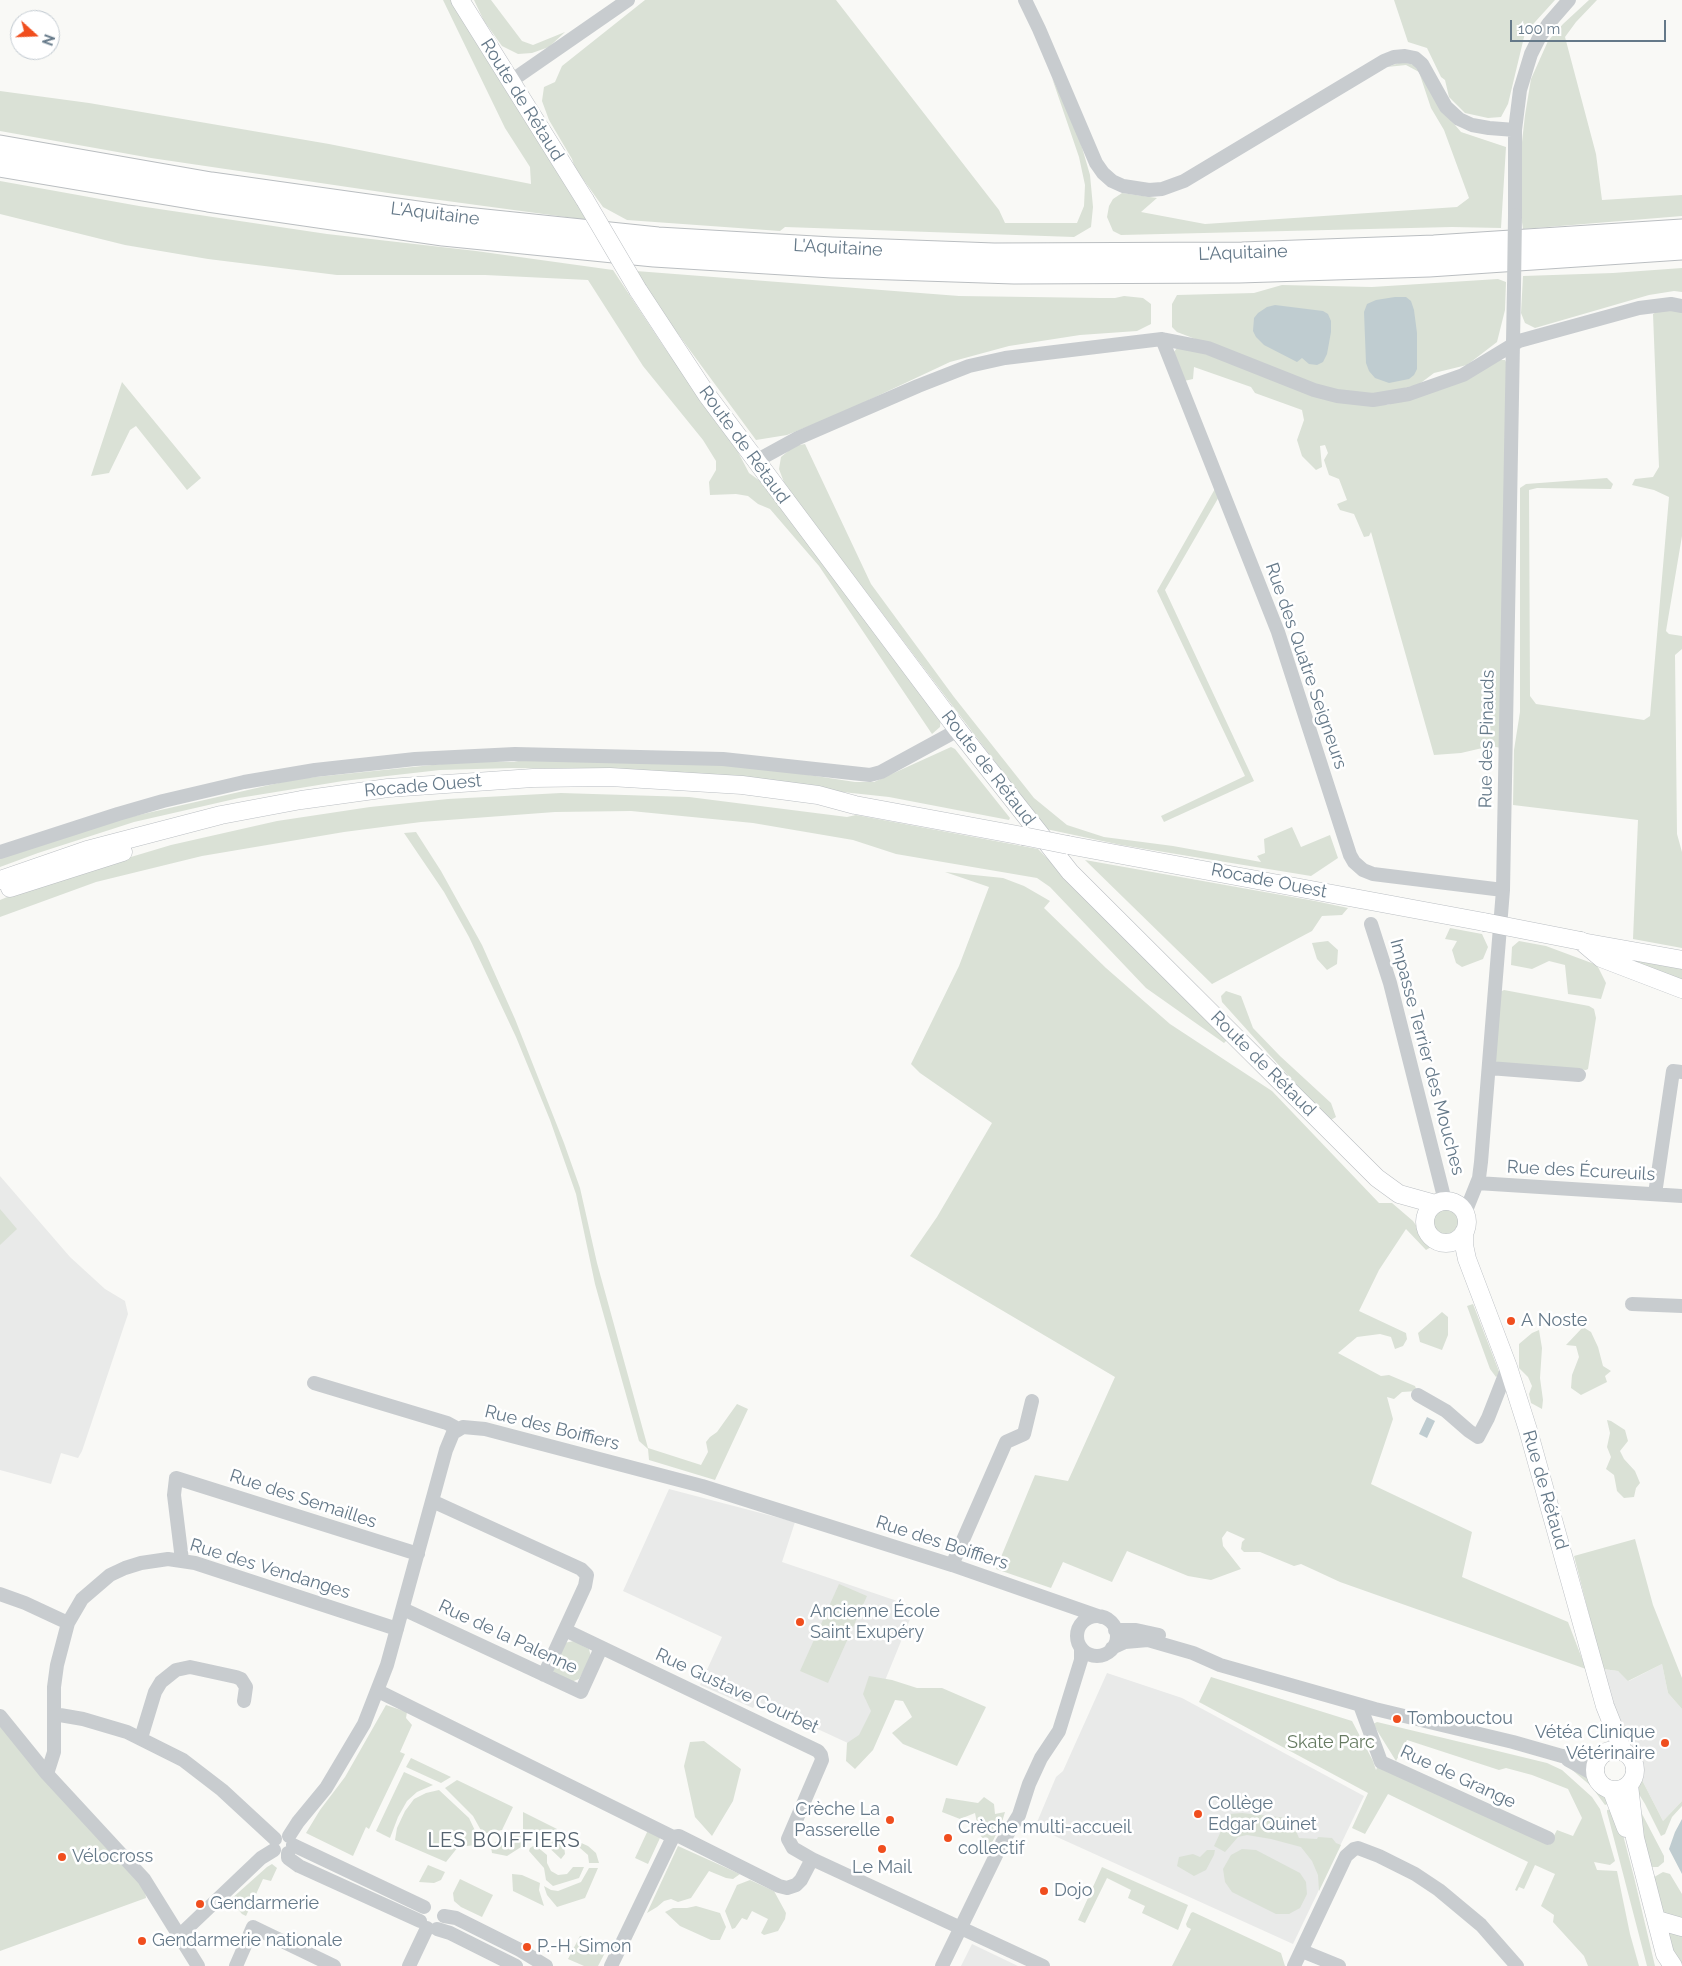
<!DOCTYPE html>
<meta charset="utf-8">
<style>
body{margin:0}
#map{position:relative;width:1682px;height:1966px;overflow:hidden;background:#f9f9f6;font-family:Raleway,sans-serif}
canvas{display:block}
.north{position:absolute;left:10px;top:10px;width:50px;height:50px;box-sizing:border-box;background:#fff;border:1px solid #c1c9d0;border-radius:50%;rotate:110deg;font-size:14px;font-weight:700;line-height:20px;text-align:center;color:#657989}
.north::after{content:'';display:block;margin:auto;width:18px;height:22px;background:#f04e1e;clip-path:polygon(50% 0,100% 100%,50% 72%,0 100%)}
.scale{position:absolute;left:1510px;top:20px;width:156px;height:22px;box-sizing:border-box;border:2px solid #657989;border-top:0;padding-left:6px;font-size:15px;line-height:18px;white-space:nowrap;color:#657989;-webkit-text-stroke:4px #fff;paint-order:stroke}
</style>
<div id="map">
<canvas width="1682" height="1966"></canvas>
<div class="north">N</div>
<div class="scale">100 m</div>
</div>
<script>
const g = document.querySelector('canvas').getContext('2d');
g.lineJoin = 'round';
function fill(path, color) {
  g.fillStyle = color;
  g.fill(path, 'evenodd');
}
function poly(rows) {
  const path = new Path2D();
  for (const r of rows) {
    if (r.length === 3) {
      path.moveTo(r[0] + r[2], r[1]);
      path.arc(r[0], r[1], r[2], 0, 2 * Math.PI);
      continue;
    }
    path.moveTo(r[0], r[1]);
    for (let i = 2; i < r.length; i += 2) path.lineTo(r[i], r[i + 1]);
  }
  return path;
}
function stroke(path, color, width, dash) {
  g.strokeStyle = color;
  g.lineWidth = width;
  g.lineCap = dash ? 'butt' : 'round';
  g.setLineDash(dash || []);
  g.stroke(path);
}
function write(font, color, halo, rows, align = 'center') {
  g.font = font + ' Raleway,sans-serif';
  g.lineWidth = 5;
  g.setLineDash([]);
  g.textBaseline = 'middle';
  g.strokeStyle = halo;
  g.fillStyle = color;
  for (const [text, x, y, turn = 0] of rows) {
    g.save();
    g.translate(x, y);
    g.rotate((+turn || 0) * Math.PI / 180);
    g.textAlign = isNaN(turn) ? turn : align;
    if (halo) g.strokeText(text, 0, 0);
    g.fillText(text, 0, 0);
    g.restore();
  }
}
fill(poly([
 [0,1176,70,1257,105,1289,125,1301,128,1314,82,1451,78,1458,61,1453,51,1484,0,1470],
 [669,1489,795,1522,782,1562,915,1607,875,1705,863,1750,757,1701,753,1708,700,1685,722,1637,623,1591],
 [1662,1664,1668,1693,1682,1709,1682,1801,1663,1821,1641,1778,1642,1765,1638,1754,1625,1745,1603,1669,1618,1671,1629,1681],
 [1107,1673,1182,1698,1364,1796,1293,1944,1035,1827,1056,1777,1063,1771],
 [972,1944,1018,1966,961,1966]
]), '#e9eae9');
fill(poly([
 [443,0,454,0,588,220,395,194,151,158,0,131,0,91,89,103,329,144,531,184,530,167,505,128],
 [474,0,491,0,522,41,533,45,565,32,549,47,532,53,518,54,502,46,484,21],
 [645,0,836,0,999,210,1005,223,1077,223,1084,206,1085,185,1079,157,1052,78,1077,130,1090,175,1093,207,1091,227,1074,237,785,227,780,231,627,220,603,207,575,168,572,159,549,120,542,101,544,87,555,82,562,66],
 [1394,0,1555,0,1525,33,1508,104,1501,117,1488,118,1465,113,1449,97,1445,80,1441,77,1427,48,1408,42],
 [1589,0,1597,0,1576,22,1565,37,1596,154,1602,200,1682,195,1682,216,1523,229,1517,187,1525,115,1531,79,1548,41,1563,24],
 [1402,62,1415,65,1424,73,1437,104,1461,132,1506,147,1501,228,1452,227,1121,235,1113,231,1107,217,1109,206,1113,199,1122,193,1157,198,1141,212,1205,224,1457,207,1469,198,1444,130,1431,108,1419,72,1406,65,1387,67],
 [0,181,139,206,327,234,476,251,613,270,662,344,737,450,749,473,767,486,941,717,940,727,932,734,819,566,770,509,758,504,748,496,736,494,710,495,709,482,716,470,716,461,703,440,643,366,588,280,485,275,337,275,208,259,125,245,0,214],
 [1682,268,1682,292,1674,291,1649,295,1535,328,1525,323,1521,313,1523,276,1613,273],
 [636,271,959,296,1101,298,1115,298,1124,296,1143,298,1151,304,1151,324,1137,331,1080,335,1009,346,950,362,839,414,787,435,756,440,653,300],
 [1498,279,1506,282,1505,310,1497,342,1467,365,1434,373,1418,385,1368,396,1319,386,1177,332,1172,327,1172,304,1177,295,1254,293,1282,285,1372,287],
 [1662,309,1682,309,1682,536,1666,631,1669,634,1682,636,1682,649,1675,655,1677,834,1682,852,1682,948,1633,939,1638,820,1513,805,1514,750,1520,712,1520,488,1526,484,1607,478,1613,484,1611,489,1537,488,1529,490,1530,696,1536,704,1644,720,1650,716,1669,497,1654,490,1632,485,1635,479,1653,477,1659,467,1653,314],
 [1177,348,1193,349,1377,405,1387,405,1459,382,1499,360,1505,360,1507,364,1501,748,1491,746,1461,753,1434,755,1371,532,1369,536,1364,537,1354,514,1340,510,1337,504,1347,500,1339,479,1329,475,1324,460,1328,453,1325,445,1320,446,1322,467,1316,470,1302,456,1297,440,1304,420,1302,410,1255,393,1251,387,1194,367,1193,379,1184,381,1173,353],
 [122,382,201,478,187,490,136,426,130,430,109,473,91,476],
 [805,444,871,584,954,697,1034,798,1067,825,1104,837,1173,846,1261,862,1257,856,1265,853,1264,839,1292,827,1301,847,1330,835,1338,858,1311,876,1121,845,1046,829,785,485,779,469,781,457,794,446],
 [1216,487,1220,495,1165,590,1254,781,1164,822,1161,816,1245,776,1157,591],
 [951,747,955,749,1010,818,1009,820,889,797,637,770,513,768,440,770,343,781,239,798,134,822,38,853,0,867,0,858,95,825,296,779,471,761,514,762,526,759,750,766,855,782,874,782],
 [561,793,689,797,847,817,856,815,1038,849,1227,1040,1224,1043,1146,988,1050,887,1037,878,896,854,853,840,753,823,631,811,555,812,421,822,344,832,202,856,96,882,0,917,0,900,34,886,171,845,277,821,370,807,448,799],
 [416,832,441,871,482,945,515,1019,564,1143,580,1188,597,1263,648,1448,701,1465,708,1452,706,1442,710,1437,717,1432,737,1404,748,1409,715,1480,649,1460,648,1449,639,1441,595,1284,576,1194,550,1120,516,1037,469,937,444,892,404,833],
 [1085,860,1315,901,1348,908,1342,915,1322,916,1312,931,1212,984],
 [945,872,1003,878,1024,886,1050,901,1044,908,1106,968,1170,1024,1272,1091,1379,1203,1392,1203,1413,1221,1431,1247,1426,1250,1406,1229,1379,1270,1359,1311,1406,1333,1407,1339,1403,1346,1395,1349,1391,1337,1380,1334,1357,1337,1338,1353,1381,1376,1389,1375,1415,1386,1417,1391,1402,1392,1394,1399,1387,1397,1393,1419,1371,1484,1472,1532,1462,1577,1568,1622,1586,1669,1340,1582,1301,1564,1294,1566,1260,1552,1244,1552,1241,1549,1242,1542,1245,1539,1227,1531,1222,1538,1223,1546,1241,1569,1211,1580,1188,1576,1127,1551,1112,1582,1063,1562,1051,1588,996,1569,1035,1475,1068,1481,1115,1377,910,1256,937,1217,992,1123,920,1073,911,1064,959,966,989,887],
 [1450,928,1482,934,1488,947,1483,959,1462,967,1456,963,1452,950,1457,941,1445,939],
 [1328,941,1338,950,1337,964,1327,970,1317,959,1312,943],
 [1519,941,1546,946,1597,965,1606,983,1601,999,1568,994,1565,965,1549,961,1532,969,1511,965,1512,947],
 [1629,960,1682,964,1682,981],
 [1504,990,1589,1006,1594,1009,1596,1018,1588,1069,1586,1070,1498,1064,1495,1061,1500,992],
 [1226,991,1241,996,1253,1028,1280,1056,1331,1103,1336,1117,1329,1121,1222,1002,1221,996],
 [1447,1221,15],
 [0,1209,17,1229,0,1245],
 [1473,1304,1500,1374,1496,1377,1490,1369,1467,1306],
 [1442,1312,1448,1317,1448,1335,1442,1350,1420,1342,1418,1333],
 [1583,1327,1591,1332,1598,1347,1603,1366,1611,1371,1605,1376,1607,1382,1581,1395,1571,1388,1572,1375,1579,1357,1576,1346,1566,1345],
 [1539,1330,1542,1348,1540,1378,1543,1400,1542,1409,1531,1403,1529,1394,1532,1386,1528,1377,1519,1368,1519,1344,1532,1333],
 [1607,1420,1611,1421,1625,1430,1628,1441,1620,1451,1624,1459,1635,1471,1640,1483,1636,1488,1634,1497,1624,1498,1617,1491,1614,1475,1606,1469,1611,1457,1607,1447,1610,1433],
 [1635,1539,1653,1605,1682,1678,1682,1709,1668,1693,1662,1664,1628,1681,1618,1671,1603,1669,1574,1556],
 [839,1584,867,1596,828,1683,800,1671],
 [574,1641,589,1649,591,1657,579,1679,571,1682,560,1678,553,1671,564,1643],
 [869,1676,892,1680,917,1688,942,1688,986,1707,957,1766,903,1744,892,1733,912,1717,903,1701,895,1700,873,1750,855,1769,846,1761,847,1743,859,1735,871,1711,863,1694],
 [1211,1677,1352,1721,1373,1761,1376,1770,1379,1763,1549,1845,1557,1830,1573,1836,1582,1818,1568,1789,1532,1775,1506,1768,1499,1770,1407,1740,1396,1761,1373,1724,1377,1722,1477,1746,1547,1763,1562,1770,1592,1797,1600,1809,1615,1861,1610,1865,1594,1862,1597,1870,1617,1871,1630,1934,1639,1966,1588,1966,1584,1956,1553,1922,1554,1915,1541,1906,1555,1874,1535,1865,1524,1889,1519,1887,1517,1891,1515,1890,1528,1862,1388,1794,1365,1834,1352,1828,1368,1793,1199,1702],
 [386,1705,407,1712,406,1718,412,1725,400,1752,405,1754,369,1829,366,1827,353,1856,306,1833,320,1810,345,1777],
 [0,1722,145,1890,146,1898,0,1951],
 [704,1741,741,1769,733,1801,712,1836,695,1817,684,1766,690,1742],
 [411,1758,451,1777,441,1783,406,1767],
 [1571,1769,1591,1776,1608,1792,1614,1802,1605,1805,1591,1786],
 [404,1772,433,1785,417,1792,407,1801,398,1817,390,1838,376,1831],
 [1641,1778,1663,1821,1682,1801,1682,1806,1672,1817,1665,1834,1661,1836,1645,1804,1637,1791],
 [457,1780,513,1807,502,1830,483,1834,473,1816,445,1788],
 [439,1790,469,1818,480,1841,476,1845,458,1847,446,1862,395,1840,397,1828,405,1811,414,1799,426,1793],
 [984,1797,994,1804,995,1814,1005,1812,1002,1822,989,1849,979,1833,975,1813,960,1819,942,1812,946,1798,978,1803],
 [1616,1808,1634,1877,1655,1966,1647,1966,1607,1812,1607,1810],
 [1640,1810,1664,1856,1664,1862,1658,1867,1652,1867,1647,1865],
 [523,1812,557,1829,556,1831,550,1833,536,1834,523,1829],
 [1242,1813,1288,1818,1291,1824,1293,1824,1299,1838,1317,1839,1318,1837,1332,1838,1336,1843,1341,1845,1319,1891,1318,1875,1312,1861,1301,1847,1271,1839,1247,1835,1238,1837,1225,1852,1214,1846,1229,1814],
 [649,1828,660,1838,648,1864,635,1858],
 [518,1834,532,1840,507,1856,492,1853,491,1847,494,1843,505,1837],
 [563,1837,565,1854,561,1859,541,1840],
 [568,1837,588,1846,596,1853,599,1863,589,1863,588,1855,580,1848,569,1846],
 [535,1845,547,1855,547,1863,551,1871,558,1875,567,1874,573,1867,584,1867,579,1878,553,1886,546,1880,544,1868,529,1851,530,1848],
 [678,1846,740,1874,733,1879,726,1878,709,1871,691,1898,678,1902,671,1899,664,1901,657,1907,647,1913],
 [1242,1849,1256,1850,1300,1873,1306,1882,1307,1894,1300,1908,1289,1914,1276,1914,1232,1892,1225,1882,1223,1869,1231,1855],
 [1207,1850,1215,1850,1214,1855,1206,1870,1194,1876,1177,1866,1179,1857,1193,1854,1200,1857],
 [272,1864,277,1868,271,1881,263,1879,246,1916,242,1914,230,1900,267,1867],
 [428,1865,445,1872,441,1880,434,1883,419,1882],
 [1102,1867,1188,1905,1178,1930,1142,1913,1145,1906,1128,1898,1131,1890,1107,1878,1085,1923,1078,1920],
 [589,1868,598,1868,585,1898,557,1907,547,1895,544,1886,551,1890,558,1891,581,1882],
 [1663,1872,1670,1874,1682,1894,1682,1922,1660,1917,1649,1880],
 [512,1874,522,1875,540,1883,539,1890,544,1906,513,1891],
 [460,1879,493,1895,482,1917,461,1907,454,1901,453,1893],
 [750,1880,774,1891,786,1913,785,1919,778,1931,764,1935,761,1933,768,1919,752,1911,747,1920,742,1918,735,1928,732,1929,725,1911,737,1885],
 [696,1906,720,1913,726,1927,720,1940,711,1940,680,1926,665,1912,673,1908,687,1908],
 [1193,1912,1281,1953,1285,1966,1172,1966,1191,1929,1187,1927,1186,1924,1191,1913],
 [1662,1925,1682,1931,1682,1966,1678,1966],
 [580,1936,607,1949,598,1966,584,1966,568,1959]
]), '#dae1d6');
fill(poly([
 [1395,297,1406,297,1411,301,1414,310,1417,333,1417,369,1414,375,1409,379,1389,383,1375,378,1369,371,1366,363,1364,312,1367,304,1376,300],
 [1275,305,1323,311,1328,314,1331,321,1331,332,1327,354,1323,362,1317,365,1309,364,1302,358,1297,362,1264,345,1256,337,1253,331,1254,318,1258,313,1267,307],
 [1427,1417,1435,1421,1427,1438,1419,1434],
 [1682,1819,1682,1874,1669,1849,1675,1832]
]), '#bfccd0');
const major = poly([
 [460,0,585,200],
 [638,290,707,395,958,730,1070,872,1377,1178,1399,1194,1435,1204],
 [1068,845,1484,922],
 [0,880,87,850,221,815,301,800,388,788,533,778,610,777,742,785,818,795,855,805,1023,836],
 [10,888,123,852],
 [1581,941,1601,958,1682,989],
 [1582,942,1682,960],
 [1446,1222,21],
 [1464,1232,1464,1245,1467,1259,1508,1367,1528,1430,1605,1706,1623,1751],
 [1615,1770,20],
 [1629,1785,1635,1838,1665,1954,1673,1966],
 [1612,1791,1626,1828],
 [1657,1920,1682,1927]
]);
const highway = poly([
 [0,146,211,183,446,216,658,238,832,248,994,254,1242,253,1434,246,1682,230],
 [0,166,208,201,443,235,654,256,832,267,1014,273,1239,272,1429,266,1682,249]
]);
stroke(major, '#bbbfc3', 19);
stroke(highway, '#babec1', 23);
stroke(poly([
 [1025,0,1039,29,1096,163,1103,173,1112,181,1123,186,1149,190,1162,189,1184,181,1384,61,1394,57,1405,56,1415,58,1422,64,1446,107,1459,119,1472,125,1489,128,1515,130],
 [511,81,628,0],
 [1515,215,1515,130,1520,90,1531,54,1539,38,1549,23,1569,0],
 [1162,339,1278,632,1350,855,1354,862,1363,870,1373,874,1503,890],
 [756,461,798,438,918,386,969,366,1005,358,1162,339,1208,348,1314,390,1337,396,1373,400,1409,394,1463,375,1519,341,1639,308,1671,304,1682,306],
 [0,852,118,814,163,801,244,782,315,770,415,759,515,754,723,759,870,775,881,772,958,730],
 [1371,924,1390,983,1445,1201],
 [1489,1068,1579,1075],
 [1477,1183,1682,1196],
 [1655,1194,1673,1071,1682,1072],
 [1465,1213,1479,1178,1481,1162,1503,890,1514,287],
 [1632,1304,1682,1306],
 [314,1383,447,1423,458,1429],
 [1418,1395,1446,1411,1469,1431,1478,1437,1488,1418,1508,1367],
 [432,1501,581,1569,587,1575,585,1586,544,1675],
 [182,1560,174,1495,176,1478,418,1554],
 [952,1565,1006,1442,1024,1434,1032,1401],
 [0,1594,25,1603,68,1623],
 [403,1609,581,1692,601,1648],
 [1097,1636,20],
 [565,1630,818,1751,821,1755,822,1760,788,1839,793,1848,812,1859,1043,1966],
 [1115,1630,1136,1630,1159,1635],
 [1112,1648,1125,1642,1148,1640,1193,1653,1220,1665,1375,1709,1513,1742,1562,1756,1588,1760,1599,1758],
 [378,1691,673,1837],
 [1360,1705,1381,1762,1548,1838],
 [54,1714,83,1719,127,1732,183,1760,222,1790,275,1839],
 [0,1716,47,1774,144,1879,198,1966],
 [141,1738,155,1692,161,1682,176,1670,190,1667,236,1677,241,1679,246,1687,244,1701],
 [1568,1760,1595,1775],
 [47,1774,54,1752,54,1687,57,1665,68,1623,82,1599,110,1575,125,1568,141,1563,168,1559,195,1563,397,1629],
 [289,1836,298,1822,326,1788,364,1724,387,1665,446,1450,453,1433,463,1427,485,1429,702,1486,952,1565,1101,1617],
 [293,1845,424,1907],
 [288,1853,288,1858,299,1866,420,1921],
 [444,1916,456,1918,520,1950,546,1966],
 [437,1929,450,1933,516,1966],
 [179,1936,261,1858,274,1850],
 [1302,1951,1339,1966],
 [236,1966,253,1927,334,1966],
 [409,1966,427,1928],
 [611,1966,673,1837,679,1836,779,1886,787,1888,796,1885,801,1880,812,1859],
 [942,1966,1002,1843,1019,1815,1029,1784,1041,1758,1059,1731,1081,1660,1081,1649],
 [1294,1966,1346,1856,1354,1849,1358,1848,1379,1856,1415,1874,1439,1890,1481,1925,1517,1966]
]), '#c8cccf', 14);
stroke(major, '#fff', 18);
stroke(highway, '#fff', 21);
const majorBridge = poly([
 [585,200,638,290],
 [1023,836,1068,845],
 [1484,922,1581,941]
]);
stroke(majorBridge, '#bbbfc3', 19, []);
stroke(poly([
 [1514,287,1515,215]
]), '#c8cccf', 14);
stroke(majorBridge, '#fff', 18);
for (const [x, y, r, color] of [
 [1511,1321,5,"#f04e1e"],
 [800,1622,5,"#f04e1e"],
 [1397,1719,5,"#f04e1e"],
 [1665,1743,5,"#f04e1e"],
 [1198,1814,5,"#f04e1e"],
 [890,1820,5,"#f04e1e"],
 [948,1838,5,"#f04e1e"],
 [882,1849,5,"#f04e1e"],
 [62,1857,5,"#f04e1e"],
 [1044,1891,5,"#f04e1e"],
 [200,1904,5,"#f04e1e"],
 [142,1941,5,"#f04e1e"],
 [527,1947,5,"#f04e1e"]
]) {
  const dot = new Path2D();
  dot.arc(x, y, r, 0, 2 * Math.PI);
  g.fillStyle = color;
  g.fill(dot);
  stroke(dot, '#fff', 2);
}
write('18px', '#657989', '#fff', [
 ["Route de Rétaud",522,100,58],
 ["L'Aquitaine",435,214,7],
 ["L'Aquitaine",838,248,3],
 ["L'Aquitaine",1243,253,-2],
 ["Route de Rétaud",744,445,54],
 ["Rue des Quatre Seigneurs",1306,666,71],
 ["Rue des Pinauds",1487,739,-89],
 ["Route de Rétaud",988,768,52],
 ["Rocade Ouest",423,786,-5],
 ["Rocade Ouest",1269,881,11],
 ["Impasse Terrier des Mouches",1427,1057,75],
 ["Route de Rétaud",1263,1064,45],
 ["Rue des Écureuils",1581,1171,3],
 ["Rue des Boiffiers",552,1428,14],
 ["Rue de Rétaud",1545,1490,74],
 ["Rue des Semailles",303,1499,18],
 ["Rue des Boiffiers",942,1543,18],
 ["Rue des Vendanges",270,1569,17],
 ["Rue de la Palenne",508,1637,25],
 ["Rue Gustave Courbet",737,1691,25],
 ["Rue de Grange",1458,1777,25]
]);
write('18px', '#657989', '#fff', [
 ["A Noste",1521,1321],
 ["Ancienne École",810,1612],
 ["Saint Exupéry",810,1633],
 ["Tombouctou",1407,1719],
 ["Vétéa Clinique",1655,1733,"right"],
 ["Vétérinaire",1655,1754,"right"],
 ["Collège",1208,1804],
 ["Edgar Quinet",1208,1825],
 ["Crèche La",880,1810,"right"],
 ["Passerelle",880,1831,"right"],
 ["Crèche multi-accueil",958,1828],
 ["collectif",958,1849],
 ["Vélocross",72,1857],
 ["Le Mail",882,1868,"center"],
 ["Dojo",1054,1891],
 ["Gendarmerie",210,1904],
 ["Gendarmerie nationale",152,1941],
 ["P.-H. Simon",537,1947]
], 'left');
write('18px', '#667a61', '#fff', [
 ["Skate Parc",1331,1743]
]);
g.letterSpacing = '1px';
write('20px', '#54626e', '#fff', [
 ["LES BOIFFIERS",504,1841]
]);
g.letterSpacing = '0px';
</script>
